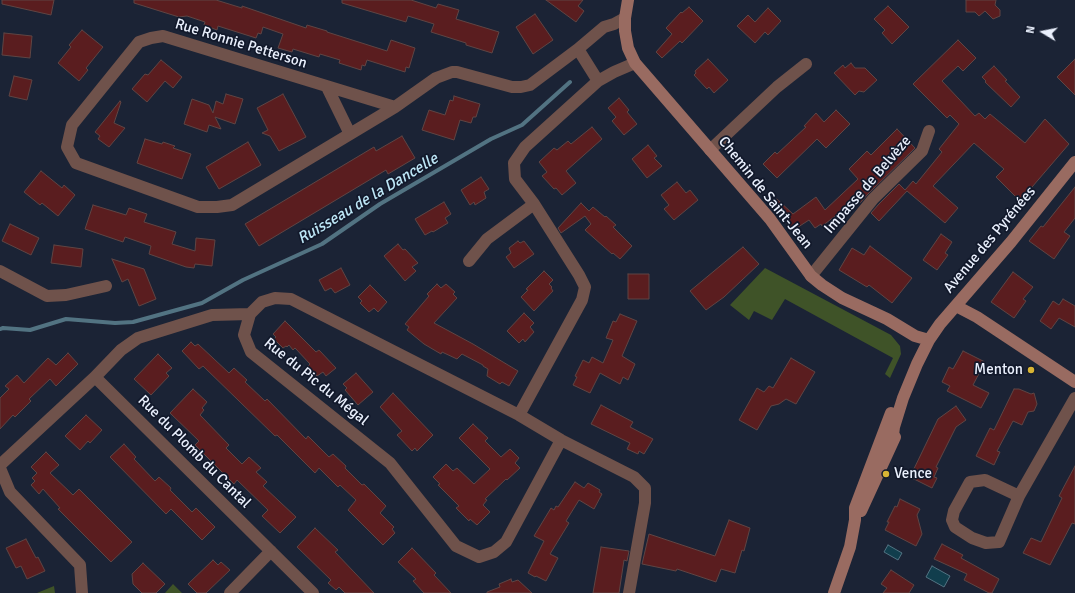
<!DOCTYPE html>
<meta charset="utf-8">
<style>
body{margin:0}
#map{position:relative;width:1075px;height:593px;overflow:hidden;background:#1b2335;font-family:Signika,sans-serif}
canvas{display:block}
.north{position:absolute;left:1023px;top:12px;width:40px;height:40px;-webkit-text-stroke:3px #12192b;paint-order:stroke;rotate:280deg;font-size:11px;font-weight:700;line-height:16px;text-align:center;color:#eaf0fd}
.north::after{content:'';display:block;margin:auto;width:14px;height:18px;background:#eaf0fd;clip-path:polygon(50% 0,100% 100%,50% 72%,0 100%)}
</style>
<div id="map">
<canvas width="1075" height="593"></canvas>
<div class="north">N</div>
</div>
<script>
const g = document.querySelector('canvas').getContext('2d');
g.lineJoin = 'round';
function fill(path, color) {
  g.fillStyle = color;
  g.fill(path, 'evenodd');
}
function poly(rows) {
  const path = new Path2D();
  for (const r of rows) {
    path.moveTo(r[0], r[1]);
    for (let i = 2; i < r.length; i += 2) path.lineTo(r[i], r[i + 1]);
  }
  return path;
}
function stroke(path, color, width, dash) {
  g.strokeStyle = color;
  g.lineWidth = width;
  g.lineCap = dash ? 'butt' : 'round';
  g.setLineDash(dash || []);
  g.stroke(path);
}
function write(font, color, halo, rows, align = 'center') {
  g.font = font + ' Signika,sans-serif';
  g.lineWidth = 3.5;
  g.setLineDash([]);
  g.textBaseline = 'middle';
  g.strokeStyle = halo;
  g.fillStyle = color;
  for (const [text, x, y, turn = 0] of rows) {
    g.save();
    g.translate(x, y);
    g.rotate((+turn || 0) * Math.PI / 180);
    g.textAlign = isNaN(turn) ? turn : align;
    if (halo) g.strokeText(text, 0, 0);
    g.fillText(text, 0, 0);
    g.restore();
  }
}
fill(poly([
 [765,268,891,335,900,346,901,354,890,378,885,374,893,358,785,299,772,320,754,311,749,320,730,305],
 [173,584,182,593,165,593],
 [54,586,55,593,37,593]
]), '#3f5328');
const water = poly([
 [888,545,902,553,898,560,884,552,888,545],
 [932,566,950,576,944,587,926,577,932,566]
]);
fill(water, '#113e4d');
stroke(water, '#527382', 1);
stroke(poly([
 [0,329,3,328,30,330,66,319,115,323,133,322,202,303,243,280,322,244,380,204,491,139,522,125,570,82]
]), '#527382', 4);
const building = poly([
 [2,0,54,0,51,15,2,4,2,0],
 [134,0,216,0,242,8,242,6,306,28,307,25,327,31,327,32,387,51,391,40,415,48,409,68,406,67,405,72,367,60,365,66,362,65,361,70,339,63,340,60,320,54,319,57,293,49,292,52,278,48,283,34,263,27,261,34,258,33,256,38,218,26,217,30,204,25,205,22,187,16,179,17,134,3,134,0],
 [342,0,411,0,436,8,438,4,459,10,456,19,499,32,492,53,466,45,466,43,431,32,434,24,408,16,406,22,342,3,342,0],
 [546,0,583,0,578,6,584,11,576,22,546,0],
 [966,0,996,0,995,5,1000,10,1000,16,993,19,985,11,979,16,975,12,966,12,966,0],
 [888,6,909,27,892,44,882,33,885,30,874,19,888,6],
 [689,7,703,21,682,43,680,41,662,58,656,52,672,34,666,28,681,12,682,13,689,7],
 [768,8,781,21,768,35,765,32,755,43,737,26,748,15,755,22,768,8],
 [535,14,553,40,533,54,516,27,535,14],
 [82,30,103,47,86,68,88,70,79,81,58,63,71,47,69,45,82,30],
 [4,33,32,36,30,58,2,55,4,33],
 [958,40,976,58,963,71,958,66,942,81,975,116,979,113,985,119,990,114,1025,143,1045,119,1069,144,1020,201,996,177,1004,169,974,143,933,186,958,208,945,223,907,191,879,221,871,213,879,204,899,184,905,190,913,181,916,184,942,152,939,149,959,124,950,115,947,118,913,84,958,40],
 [708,59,728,80,714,93,709,87,707,89,694,75,696,73,695,71,708,59],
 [1075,59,1075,95,1057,77,1075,59],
 [161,60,182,77,173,88,165,81,147,102,132,89,145,74,148,75,161,60],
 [851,63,855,68,865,68,877,80,864,92,859,91,855,95,834,73,843,65,845,68,851,63],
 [994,66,1007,80,1005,81,1020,97,1011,107,985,82,986,81,982,77,994,66],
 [14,76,32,80,27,100,9,96,14,76],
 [226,94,243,99,235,124,215,117,221,129,209,125,207,132,184,124,192,99,209,105,213,113,216,101,223,104,226,94],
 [283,94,306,137,279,151,270,136,262,133,268,130,257,108,283,94],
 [454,96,480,104,476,117,473,117,471,123,460,120,454,140,422,130,429,110,445,115,450,100,453,101,454,96],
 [619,98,629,110,627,112,637,124,624,135,612,121,616,117,608,108,619,98],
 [120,101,121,102,114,123,125,128,109,147,98,139,100,136,95,132,120,101],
 [836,110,850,124,826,148,817,139,777,178,763,164,775,152,777,154,806,127,804,126,816,113,824,122,836,110],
 [592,127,602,139,566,171,576,183,562,195,556,188,554,189,542,176,547,172,539,162,554,148,557,150,568,141,571,144,592,127],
 [897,129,915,148,868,194,860,203,858,202,843,219,838,214,822,226,821,224,815,228,809,220,792,231,773,201,777,199,793,214,816,197,825,210,858,179,849,169,867,151,871,155,897,129],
 [402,136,415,158,388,174,386,170,259,246,245,224,374,147,376,151,402,136],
 [145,139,162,144,163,142,175,146,173,148,191,154,182,179,137,163,145,139],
 [248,142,261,165,219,189,206,167,248,142],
 [648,145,657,156,654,158,662,166,647,178,632,159,648,145],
 [41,171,62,188,64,185,75,195,58,216,42,203,40,205,24,192,41,171],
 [481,177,489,189,484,192,486,198,475,205,474,202,470,205,461,190,481,177],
 [677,182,686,193,690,190,698,200,674,220,664,209,669,205,661,195,677,182],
 [1075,187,1075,218,1064,232,1070,236,1054,259,1029,241,1041,226,1043,227,1075,187],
 [444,202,451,214,445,218,448,223,433,232,432,231,425,235,415,219,444,202],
 [581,203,589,211,593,207,605,217,606,216,616,225,613,227,632,246,620,259,613,253,612,254,585,230,591,224,585,216,561,233,558,228,581,203],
 [93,205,126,215,129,208,147,214,144,222,176,232,172,244,195,251,196,238,215,240,212,266,195,264,194,268,186,267,149,254,151,246,125,237,123,242,85,229,93,205],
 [10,224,39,238,31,255,2,241,10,224],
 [941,234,952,242,945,253,948,255,937,270,923,260,941,234],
 [518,241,520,243,524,241,534,254,514,268,506,257,511,253,509,248,518,241],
 [398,244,403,250,405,249,418,263,412,267,416,271,405,281,384,256,398,244],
 [54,245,83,249,81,267,51,263,54,245],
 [870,246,912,278,892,303,869,285,867,287,839,270,852,248,864,255,870,246],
 [743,247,759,264,724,297,706,310,690,291,743,247],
 [112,259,144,269,156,299,139,306,128,279,122,282,112,259],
 [341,268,350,285,335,293,331,288,325,291,319,280,341,268],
 [544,271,553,280,549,284,552,287,551,288,553,291,534,311,521,297,528,290,526,289,544,271],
 [1013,272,1033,287,1023,299,1026,301,1014,318,991,302,1013,272],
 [628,274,649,274,649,299,628,299,628,274],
 [437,284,441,288,446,284,455,292,453,294,457,298,434,323,473,344,518,371,509,386,502,382,500,384,487,376,488,369,483,366,483,365,462,354,457,359,442,352,441,354,424,344,407,330,409,327,405,324,429,296,427,294,437,284],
 [370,285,387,302,378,312,374,308,369,312,360,303,362,301,358,297,370,285],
 [1063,299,1075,306,1075,327,1059,318,1051,329,1040,321,1053,301,1059,305,1063,299],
 [524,313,534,323,530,327,534,332,525,342,523,339,519,343,507,331,524,313],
 [620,314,637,321,622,356,635,364,628,380,623,377,620,384,600,373,590,393,573,385,577,377,575,376,583,360,589,363,592,357,603,363,613,340,606,338,613,321,616,322,620,314],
 [285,321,316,352,319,350,336,368,326,376,323,372,317,376,308,366,310,364,295,348,293,350,289,345,287,347,286,346,283,348,274,339,276,337,273,334,285,321],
 [191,342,195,346,198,344,229,373,234,368,247,380,245,382,265,401,267,399,306,439,308,436,329,457,333,454,346,466,345,468,362,485,364,484,386,506,380,513,394,527,392,529,395,533,383,545,348,510,356,500,340,485,338,487,319,468,315,473,277,435,275,436,203,366,199,369,182,351,191,342],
 [963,351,985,362,973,385,989,393,981,408,947,391,950,386,942,382,949,367,953,369,963,351],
 [68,353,78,364,56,386,50,379,29,399,31,401,15,417,13,415,0,429,0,398,9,389,5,386,17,375,24,383,48,358,56,365,68,353],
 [158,354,172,368,166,373,169,376,151,395,134,379,158,354],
 [791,358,815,372,796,404,786,399,779,404,771,406,757,430,739,420,757,388,764,392,769,386,773,388,791,358],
 [356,373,373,392,358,405,345,390,347,388,343,384,356,373],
 [193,389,207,402,202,408,204,410,200,415,229,445,226,448,242,464,249,457,261,468,256,472,267,482,263,486,296,517,280,533,262,516,268,510,237,480,234,484,195,445,199,441,170,413,193,389],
 [1014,389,1019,389,1031,394,1034,393,1037,404,1034,411,1028,412,1022,425,1013,421,997,451,1000,452,994,465,976,456,990,428,994,430,1014,389],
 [393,393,433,435,417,451,415,448,412,451,397,435,402,431,380,407,393,393],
 [601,405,633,422,630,427,653,439,644,454,639,451,638,454,627,449,630,443,591,424,601,405],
 [956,406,966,420,956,427,936,467,938,468,934,477,937,478,932,488,910,477,938,419,956,406],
 [86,415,102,430,90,443,88,441,80,450,65,436,86,415],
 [473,424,488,438,485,441,501,457,510,449,519,458,515,463,520,468,507,480,506,479,485,499,487,500,483,505,490,512,477,525,470,519,469,521,456,508,459,506,438,485,440,484,433,477,446,464,453,471,457,468,474,484,490,469,459,438,473,424],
 [124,444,136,457,134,459,155,481,159,477,171,488,170,490,192,512,196,508,215,527,202,540,171,509,166,514,110,457,124,444],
 [46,452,59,465,50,473,73,495,79,489,132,542,111,562,58,509,60,508,43,489,39,494,31,485,35,481,32,478,37,473,31,467,46,452],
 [1075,466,1075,524,1072,523,1050,565,1023,553,1031,538,1041,542,1062,498,1059,496,1075,466],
 [575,482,584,488,588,483,600,490,599,492,602,494,594,509,579,500,566,521,569,523,550,554,558,558,546,581,536,576,535,577,528,573,544,541,534,536,551,508,554,510,556,506,558,507,575,482],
 [900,499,920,509,917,515,922,534,916,546,885,530,889,522,887,522,895,506,897,507,900,499],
 [729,520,750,528,744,551,742,550,735,573,721,569,716,582,677,569,676,571,642,564,649,534,715,556,729,520],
 [315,528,338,550,335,552,374,593,345,593,339,587,336,590,328,583,331,580,297,547,315,528],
 [26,539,36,558,38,557,45,571,27,579,21,566,16,568,6,548,26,539],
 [942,544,963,555,961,558,999,579,992,593,989,593,964,580,967,574,934,559,942,544],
 [601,547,629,551,627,561,624,560,619,593,593,593,601,547],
 [412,548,436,573,434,575,451,593,424,593,413,581,416,579,398,562,412,548],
 [213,560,218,565,221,562,230,570,206,593,197,593,188,584,213,560],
 [143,563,165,584,156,593,142,593,133,584,132,574,143,563],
 [891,570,914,585,909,593,883,593,887,588,881,584,891,570],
 [511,579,512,582,518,580,532,593,487,593,487,592,500,587,499,584,511,579]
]);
fill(building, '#5a1d1f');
stroke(building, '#5f4544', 1);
stroke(poly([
 [598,81,578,49,604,27,614,24,625,18],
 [327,87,350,134],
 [395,107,163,36,151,38,139,42,72,125,67,147,76,163,198,207,217,207,232,205,395,107,436,78,452,72,457,72,512,87,521,87,530,85,578,49],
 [710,150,777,87,806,64],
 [469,261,487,239,534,204],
 [0,271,47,296,66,295,106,286],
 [811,276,873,199,922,151,929,131],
 [95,377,313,593],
 [519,415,582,300,585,287,579,275,534,204,515,179,514,163,525,147,598,81,614,72,635,63],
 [561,440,506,542,494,552,479,557,456,546,390,463,251,352,244,335,250,314,262,302,275,298,291,299,519,415,561,440,634,477,645,488,645,503,629,593],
 [0,465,95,377,121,350,138,338,212,315,250,314],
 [0,468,10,492,80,565,82,593],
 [1019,496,985,480,970,482,954,511,952,520,955,527,972,538,986,543,999,542,1019,496,1075,398],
 [230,593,271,551]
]), '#6f524b', 12);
stroke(poly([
 [628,0,625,18,625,31,628,48,635,63,770,219,811,276,822,285,842,298,887,319,915,336,929,340],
 [956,306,977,317,1075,382],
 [892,443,894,427,903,398,917,364,929,340,940,324,1011,242,1075,162],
 [861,511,895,437],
 [834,593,850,547,855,520,855,508,891,413]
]), '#996b61', 12);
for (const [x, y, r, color] of [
 [1031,370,4,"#d8b434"],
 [886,474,4,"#d8b434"]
]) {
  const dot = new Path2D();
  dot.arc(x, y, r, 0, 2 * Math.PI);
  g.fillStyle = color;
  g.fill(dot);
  stroke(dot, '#12192b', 1.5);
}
write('15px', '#eaf0fd', '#12192b', [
 ["Rue Ronnie Petterson",241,44,17],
 ["Impasse de Belvèze",868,185,-49],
 ["Chemin de Saint-Jean",765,193,51],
 ["Avenue des Pyrénées",990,240,-50],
 ["Rue du Pic du Mégal",316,382,39],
 ["Rue du Plomb du Cantal",194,452,45]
]);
write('15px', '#eaf0fd', '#12192b', [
 ["Menton",1023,370],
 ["Vence",894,474,"left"]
], 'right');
write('italic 16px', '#bde6f6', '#12192b', [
 ["Ruisseau de la Dancelle",368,199,-31]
]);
</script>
